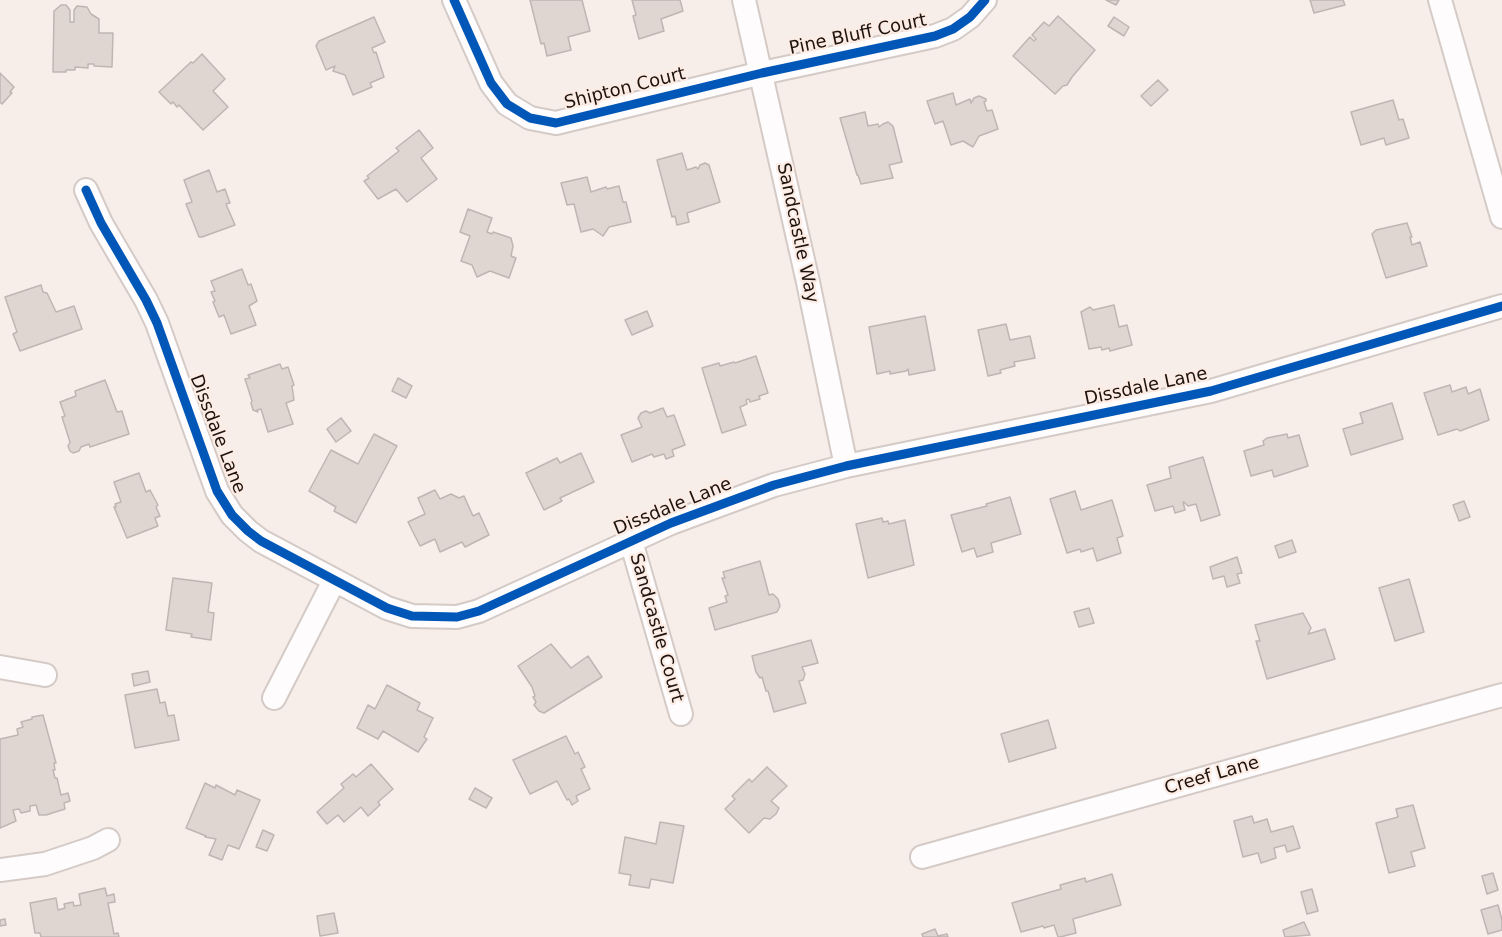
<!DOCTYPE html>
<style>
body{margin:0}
canvas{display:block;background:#f7eeea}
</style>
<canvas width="1502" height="937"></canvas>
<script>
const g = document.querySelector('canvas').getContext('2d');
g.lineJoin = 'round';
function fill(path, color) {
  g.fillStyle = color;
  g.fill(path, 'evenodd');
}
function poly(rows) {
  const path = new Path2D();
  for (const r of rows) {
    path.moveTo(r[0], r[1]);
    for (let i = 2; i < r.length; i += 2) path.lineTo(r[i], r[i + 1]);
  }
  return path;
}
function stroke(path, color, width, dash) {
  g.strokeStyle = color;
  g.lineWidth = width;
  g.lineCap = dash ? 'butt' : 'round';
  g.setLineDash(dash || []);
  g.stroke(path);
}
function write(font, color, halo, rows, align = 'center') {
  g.font = font + ' "DejaVu Sans",sans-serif';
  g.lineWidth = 4.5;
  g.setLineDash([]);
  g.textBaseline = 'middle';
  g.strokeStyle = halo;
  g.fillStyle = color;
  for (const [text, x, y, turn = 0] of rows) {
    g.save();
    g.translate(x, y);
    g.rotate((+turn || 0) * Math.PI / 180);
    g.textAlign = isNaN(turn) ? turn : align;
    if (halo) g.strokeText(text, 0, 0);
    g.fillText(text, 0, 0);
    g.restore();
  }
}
const building = poly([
 [530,0,582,0,590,31,568,37,571,50,547,56,544,43,541,44,530,0],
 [632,0,680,0,683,11,661,19,664,31,639,39,633,16,636,15,632,0],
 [1106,0,1119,0,1116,5,1106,0],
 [1310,0,1343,0,1345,5,1314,13,1310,0],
 [61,5,66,5,70,10,70,22,74,22,74,10,77,6,87,7,91,14,99,19,99,33,113,33,112,67,94,66,94,64,88,64,88,68,75,67,75,70,66,70,66,72,53,72,54,11,61,5],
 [1058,16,1095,50,1072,77,1067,85,1063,86,1055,94,1013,56,1030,37,1034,41,1036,39,1032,35,1044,22,1049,26,1058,16],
 [374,17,385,42,372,48,374,53,376,52,384,77,370,83,372,87,353,95,345,75,333,71,335,66,326,70,316,46,319,41,374,17],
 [1114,17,1129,27,1124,36,1108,26,1114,17],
 [202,54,225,79,213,91,228,107,203,130,179,105,177,107,173,102,171,104,159,92,191,62,193,63,202,54],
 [0,73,14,87,10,92,12,93,2,104,0,102,0,73],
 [1158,80,1168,90,1151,106,1141,96,1158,80],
 [953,93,956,105,970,99,971,103,974,98,979,96,986,99,986,101,984,102,987,111,992,110,998,129,979,136,973,147,963,141,951,145,943,121,935,124,927,101,953,93],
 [1393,100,1399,120,1403,119,1409,138,1386,145,1384,138,1361,145,1351,112,1393,100],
 [865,112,868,126,878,124,879,127,883,124,888,122,893,126,902,162,889,165,893,178,861,184,858,175,857,175,840,118,865,112],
 [419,130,433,148,421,158,437,179,407,202,396,189,378,199,364,181,369,178,367,176,399,151,396,148,419,130],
 [682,153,687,170,696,167,698,169,700,165,705,163,709,165,720,202,687,213,689,222,677,225,675,216,672,217,657,160,682,153],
 [209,170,217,192,225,189,230,203,226,204,235,225,202,237,199,237,186,204,192,202,184,180,209,170],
 [587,177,591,192,606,187,607,189,619,186,623,202,626,202,631,222,609,227,603,236,593,229,581,232,574,204,567,205,561,183,587,177],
 [468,209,492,218,487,232,492,234,493,232,511,238,513,246,511,256,516,258,509,278,490,271,477,277,472,265,461,261,470,236,460,232,468,209],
 [1407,223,1412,237,1410,237,1412,245,1420,242,1427,266,1386,278,1372,234,1376,230,1407,223],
 [242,269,248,285,251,284,257,301,249,306,256,325,231,334,224,315,219,317,213,302,215,301,211,292,215,291,211,281,242,269],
 [41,285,43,292,47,293,56,312,74,306,82,329,20,351,13,334,17,332,5,297,41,285],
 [1114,305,1119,327,1127,325,1132,345,1110,351,1109,348,1102,350,1101,347,1089,349,1081,312,1090,307,1093,310,1114,305],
 [647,311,653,326,632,335,625,320,647,311],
 [925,316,935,370,909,375,908,369,906,371,890,374,890,371,877,374,869,327,925,316],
 [1006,324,1010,340,1030,336,1035,358,1014,362,1015,366,1000,370,1001,373,988,376,978,330,1006,324],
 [756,356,768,393,759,396,760,399,750,402,749,399,746,400,747,404,740,407,746,425,722,433,702,368,719,363,720,366,734,362,735,363,756,356],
 [280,364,282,369,288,367,294,385,292,386,294,400,286,403,293,424,268,432,261,409,257,410,258,412,253,410,251,403,252,401,245,379,250,378,248,375,280,364],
 [398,378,412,386,406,398,392,391,398,378],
 [105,380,117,412,122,411,129,434,90,447,89,444,81,447,79,451,73,453,70,451,68,446,70,442,62,417,65,416,60,402,76,396,75,391,105,380],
 [1450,385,1452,392,1466,387,1468,394,1480,389,1489,420,1460,431,1457,429,1438,435,1424,393,1450,385],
 [1392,403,1403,439,1351,455,1343,429,1363,423,1360,413,1392,403],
 [663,408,667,417,674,415,685,445,672,450,674,456,666,459,664,454,654,457,652,454,632,462,621,435,642,427,638,418,641,413,646,411,650,413,663,408],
 [341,418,351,431,336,442,327,429,341,418],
 [374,434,397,446,356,523,334,511,336,507,309,491,331,450,358,464,374,434],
 [1287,434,1288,438,1299,435,1308,466,1274,477,1272,470,1251,476,1244,451,1264,445,1263,441,1267,438,1287,434],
 [581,453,594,482,560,498,562,501,544,510,526,473,557,458,560,463,581,453],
 [1203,457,1220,515,1201,521,1196,504,1188,506,1184,502,1183,502,1185,510,1175,513,1173,506,1155,511,1147,485,1171,478,1169,467,1203,457],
 [139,473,146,492,150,490,158,505,156,507,160,516,155,518,158,526,127,538,114,507,116,507,115,504,121,502,114,482,139,473],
 [435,490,440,499,451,494,459,498,464,496,473,516,479,513,489,535,465,547,462,542,440,552,435,539,420,546,408,522,425,514,418,498,435,490],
 [1075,491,1081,510,1112,500,1123,536,1117,538,1121,553,1097,561,1093,548,1081,552,1080,549,1067,553,1050,499,1075,491],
 [1010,497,1021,534,991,543,993,552,977,557,974,548,962,552,951,515,987,506,986,504,1010,497],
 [1464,501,1470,517,1459,521,1453,505,1464,501],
 [882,518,883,522,888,521,889,524,905,520,914,565,868,578,856,524,882,518],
 [1292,540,1296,552,1279,558,1275,546,1292,540],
 [1237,557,1242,573,1237,574,1240,583,1227,587,1224,576,1213,579,1210,567,1237,557],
 [760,561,769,595,773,594,778,599,780,606,777,612,715,630,709,608,727,602,725,596,728,595,722,578,725,578,723,572,760,561],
 [173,578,212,583,208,612,214,613,211,640,191,637,192,634,166,630,173,578],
 [1409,579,1424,632,1395,641,1379,588,1409,579],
 [1089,608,1094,623,1079,627,1074,612,1089,608],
 [1303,613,1311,628,1308,634,1325,629,1335,659,1267,679,1256,641,1260,641,1255,625,1303,613],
 [811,640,818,663,802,667,805,674,803,680,799,681,806,703,774,712,768,691,766,691,762,677,760,678,756,672,752,656,811,640],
 [551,644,571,668,588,656,602,677,544,713,539,711,534,705,536,702,533,697,535,696,532,687,518,666,551,644],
 [148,671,150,682,134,686,132,674,148,671],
 [387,685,420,703,417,710,433,718,424,737,427,739,418,752,383,731,378,739,357,728,368,705,375,709,387,685],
 [157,689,160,703,165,702,168,716,174,715,179,740,135,748,125,695,157,689],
 [43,715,56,763,54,763,55,770,53,770,55,778,57,778,61,795,68,793,70,801,64,803,65,809,46,815,39,815,36,805,30,806,30,811,21,813,19,809,13,810,16,821,0,828,0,739,18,735,17,729,23,727,21,722,32,719,32,717,43,715],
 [1048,720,1056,748,1009,762,1001,734,1048,720],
 [566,736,575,754,578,752,585,767,581,769,590,789,576,796,578,801,572,805,569,799,567,800,557,781,530,794,513,760,566,736],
 [371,764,393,789,378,802,380,805,368,816,361,807,344,822,338,815,327,824,317,812,344,788,341,784,353,774,356,777,371,764],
 [767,767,787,786,771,801,779,808,776,814,770,819,764,818,749,833,725,809,735,799,732,796,749,779,752,782,767,767],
 [205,783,215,788,216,785,235,795,237,790,260,800,239,849,228,845,222,860,209,855,216,839,205,837,206,836,186,828,205,783],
 [475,788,492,798,486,808,469,799,475,788],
 [1413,805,1425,848,1411,852,1415,866,1389,873,1376,823,1398,817,1396,809,1413,805],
 [1252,816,1254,823,1267,819,1271,832,1293,826,1300,848,1287,852,1285,845,1274,848,1276,858,1261,863,1258,853,1243,857,1234,821,1252,816],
 [660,822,684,826,673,883,651,879,649,888,629,885,631,875,619,873,625,837,656,844,660,822],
 [263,830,274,835,267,851,256,847,263,830],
 [1493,873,1498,890,1487,894,1482,876,1493,873],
 [1112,874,1121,905,1073,919,1076,933,1060,937,1058,937,1054,925,1044,928,1043,926,1021,932,1012,903,1061,889,1060,885,1085,878,1086,882,1112,874],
 [105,888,107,896,114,894,115,902,108,903,114,934,118,933,119,937,41,937,40,933,35,933,30,903,56,898,58,910,65,908,64,904,73,902,74,906,81,905,79,894,105,888],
 [1312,889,1318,911,1307,914,1301,892,1312,889],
 [1498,905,1502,920,1502,930,1488,934,1481,910,1498,905],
 [334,913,338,933,320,936,317,916,334,913],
 [5,919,6,925,0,926,0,920,5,919],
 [1304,922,1310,935,1285,937,1283,930,1304,922],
 [935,929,938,936,947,934,948,937,923,937,922,934,935,929]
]);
fill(building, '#dfd6d2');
stroke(building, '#bfb6b2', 1.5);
const street = poly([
 [454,0,491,83,507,104,530,118,556,123,762,73,935,36,953,29,970,17,985,0],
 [744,0,808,282,846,466],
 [1440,0,1502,217],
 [86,190,101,223,146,300,157,323,217,491,232,515,248,531,261,541,387,608,412,616,457,617,479,611,671,523,774,485,846,466,1211,391,1502,306],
 [631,541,681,714],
 [0,667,45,675],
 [274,698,334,581],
 [922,857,1502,695],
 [0,870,45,864,93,848,108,840]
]);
stroke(street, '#d4cac6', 26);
stroke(street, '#fefcfc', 22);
stroke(poly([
 [454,0,491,83,507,104,530,118,556,123,762,73,935,36,953,29,970,17,985,0],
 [86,190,101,223,146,300,157,323,217,491,232,515,248,531,261,541,387,608,412,616,457,617,479,611,671,523,774,485,846,466,1211,391,1502,306]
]), '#0057b8', 9);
write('18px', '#1d130f', '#fdece4', [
 ["Pine Bluff Court",858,35,-12],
 ["Shipton Court",625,89,-14],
 ["Sandcastle Way",797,233,78],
 ["Dissdale Lane",1146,387,-12],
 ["Dissdale Lane",217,434,69],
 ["Dissdale Lane",673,507,-22],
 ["Sandcastle Court",656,628,74],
 ["Creef Lane",1212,776,-16]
]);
</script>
